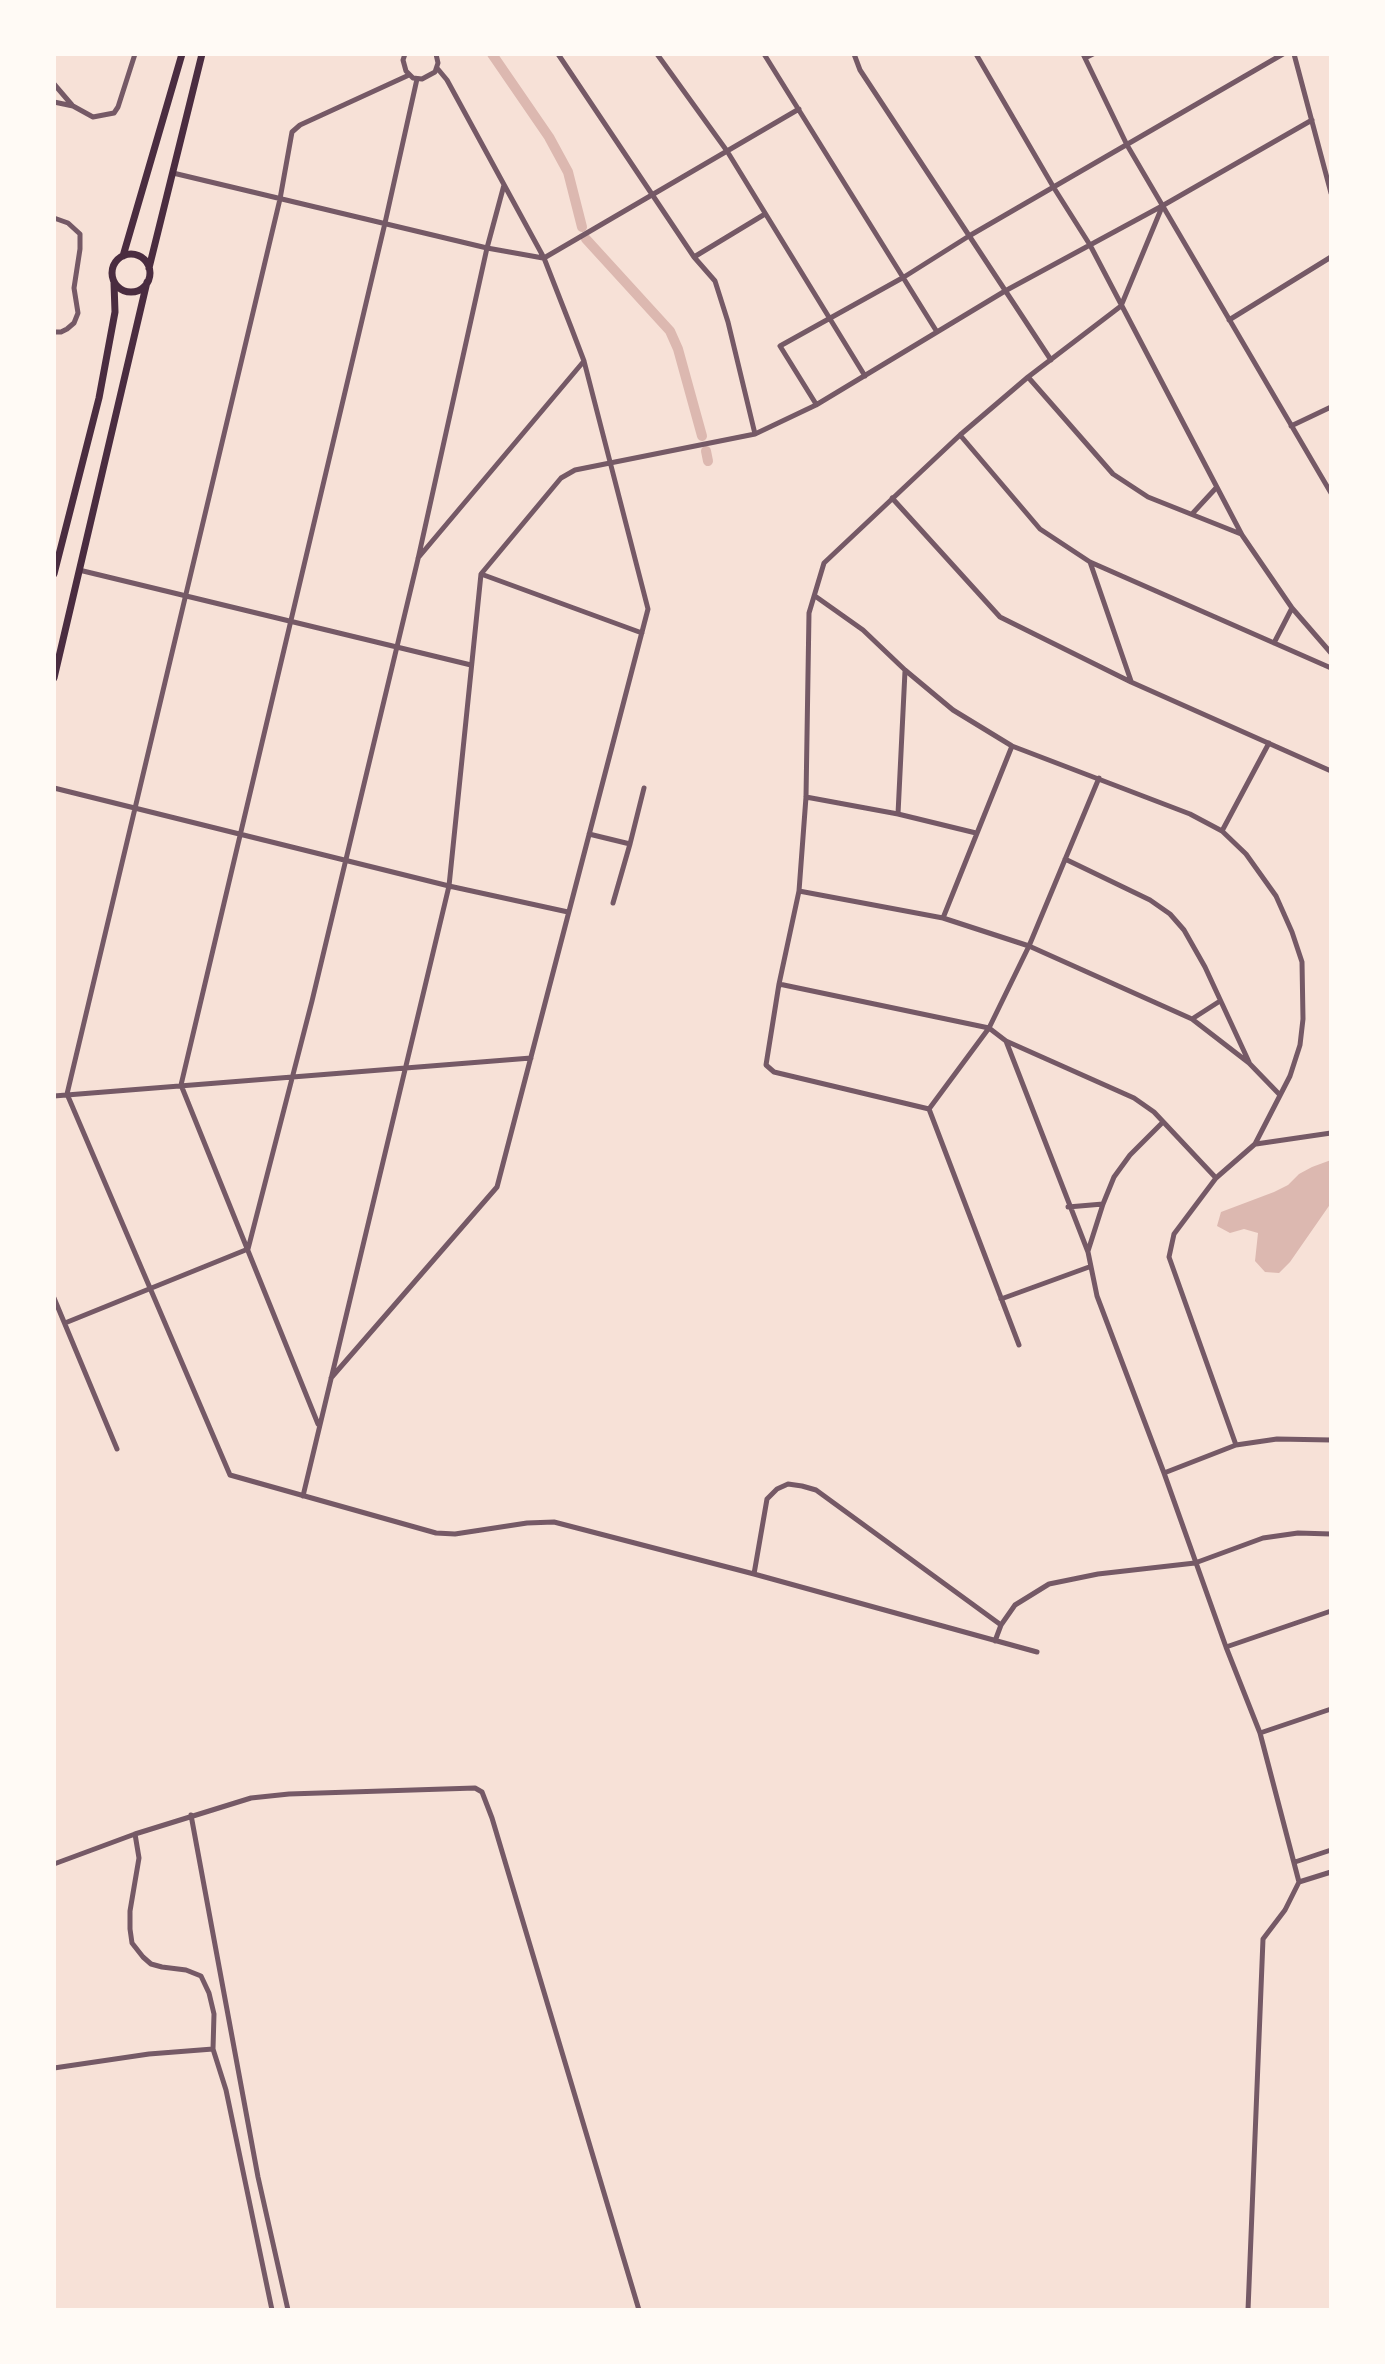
<!DOCTYPE html>
<style>
body{margin:0}
#map{position:relative;width:1385px;height:2364px;overflow:hidden;background:#f7e1d7;font-family:"Playfair Display",serif}
canvas{display:block}
.frame{position:absolute;inset:0;border:56px solid #fffaf5;pointer-events:none}
</style>
<div id="map">
<canvas width="1385" height="2364"></canvas>
<div class="frame"></div>
</div>
<script>
const g = document.querySelector('canvas').getContext('2d');
g.lineJoin = 'round';
function fill(path, color) {
  g.fillStyle = color;
  g.fill(path, 'evenodd');
}
function poly(rows) {
  const path = new Path2D();
  for (const r of rows) {
    if (r.length === 3) {
      path.moveTo(r[0] + r[2], r[1]);
      path.arc(r[0], r[1], r[2], 0, 2 * Math.PI);
      continue;
    }
    path.moveTo(r[0], r[1]);
    for (let i = 2; i < r.length; i += 2) path.lineTo(r[i], r[i + 1]);
  }
  return path;
}
function stroke(path, color, width, dash) {
  g.strokeStyle = color;
  g.lineWidth = width;
  g.lineCap = dash ? 'butt' : 'round';
  g.setLineDash(dash || []);
  g.stroke(path);
}
fill(poly([
 [1331,1160,1331,1203,1290,1262,1279,1273,1265,1272,1255,1261,1258,1233,1244,1229,1230,1233,1217,1226,1221,1212,1274,1192,1288,1185,1299,1174,1312,1167]
]), '#dcb8b0');
stroke(poly([
 [492,54,549,137,568,172,582,227],
 [586,239,670,331,678,349,702,436],
 [706,451,708,461]
]), '#dcb8b0', 10);
stroke(poly([
 [405,54,403,60,406,71,413,78,422,79,435,72,438,63,436,54],
 [558,54,694,257,715,281,728,322,755,434],
 [657,54,727,151,865,376],
 [764,54,937,332],
 [854,54,860,70,1051,360],
 [976,54,1054,188,1090,245,1242,535,1292,608,1331,653],
 [1083,54,1127,145,1331,493],
 [1294,54,1331,193],
 [1085,58,1093,54],
 [409,75,300,125,292,132,280,199,67,1094,230,1475,436,1533,455,1534,527,1523,554,1522,754,1574,1037,1652],
 [54,84,72,105],
 [54,102,73,106,93,117,114,113,118,107,135,54],
 [173,173,487,248,543,258],
 [54,218,68,223,80,234,80,249,74,288,78,313,74,323,67,329,61,332,54,332],
 [694,257,765,214],
 [544,258,799,109],
 [1229,320,1331,257],
 [1028,377,1113,474,1148,497,1241,534],
 [816,404,780,346,904,277,969,236,1283,54],
 [1291,426,1331,407],
 [960,435,1040,529,1090,562,1331,668],
 [892,498,1000,617,1131,682,1331,771],
 [1192,514,1216,488],
 [418,558,584,361],
 [1090,562,1131,681],
 [79,570,471,665],
 [481,574,642,633],
 [815,596,863,630,905,670,953,710,1012,746,1190,814,1222,831,1246,854,1276,896,1292,932,1302,962,1303,1019,1300,1045,1290,1076,1255,1144,1216,1178,1174,1234,1169,1257,1236,1445],
 [1274,643,1292,608],
 [54,788,449,886,568,912],
 [806,797,898,814,976,833],
 [898,814,905,671],
 [1222,831,1269,743],
 [589,834,630,844,644,788],
 [1065,859,1150,900,1170,914,1184,930,1205,967,1249,1062],
 [799,891,943,918,1029,946,1192,1019,1249,1063,1279,1094],
 [613,903,630,844],
 [943,918,1012,746],
 [779,984,989,1028,1006,1041,1134,1098,1154,1112,1216,1178],
 [1192,1019,1220,1001],
 [1006,1041,1088,1252,1097,1296,1164,1473,1226,1647,1260,1733,1299,1882],
 [54,1096,531,1058],
 [929,1109,774,1072,766,1065,779,984,799,891,806,797,809,613,824,563,960,435,1028,377,1121,306,1162,207],
 [929,1109,989,1028,1029,946,1099,778],
 [929,1109,1019,1345],
 [1256,1144,1331,1133],
 [1068,1207,1103,1204],
 [1088,1251,1103,1204,1114,1177,1130,1155,1163,1122],
 [54,1298,117,1449],
 [1001,1299,1089,1267],
 [65,1323,248,1249,312,1001,418,559,487,248,504,185],
 [331,1378,497,1187,648,609,584,361,571,327,544,258,447,80,437,68],
 [318,1424,181,1085,385,223,417,79],
 [1164,1473,1236,1445,1277,1439,1331,1440],
 [303,1496,449,886,481,574,561,478,575,470,755,434,816,405,1005,291,1162,206,1312,120],
 [754,1574,767,1499,777,1489,788,1484,802,1486,816,1490,1001,1625],
 [995,1641,1001,1625,1015,1605,1049,1584,1098,1574,1195,1563,1263,1538,1298,1533,1331,1534],
 [1226,1647,1331,1611],
 [1260,1733,1331,1709],
 [191,1815,258,2177,288,2310],
 [1295,1862,1331,1850],
 [54,1864,135,1834,251,1798,289,1794,475,1788,482,1792,492,1818,639,2310],
 [1299,1882,1331,1872],
 [213,2049,226,2090,272,2310],
 [54,2068,149,2054,213,2049,214,2014,209,1993,201,1976,186,1970,162,1967,151,1964,143,1957,132,1943,130,1929,130,1911,139,1858,135,1834],
 [1248,2310,1263,1939,1285,1910,1299,1882]
]), '#755966', 5);
stroke(poly([
 [131,273,19],
 [123,256,182,54],
 [149,268,202,54],
 [54,574,99,398,115,312,114,283],
 [54,678,147,282]
]), '#4a2c40', 7);
</script>
